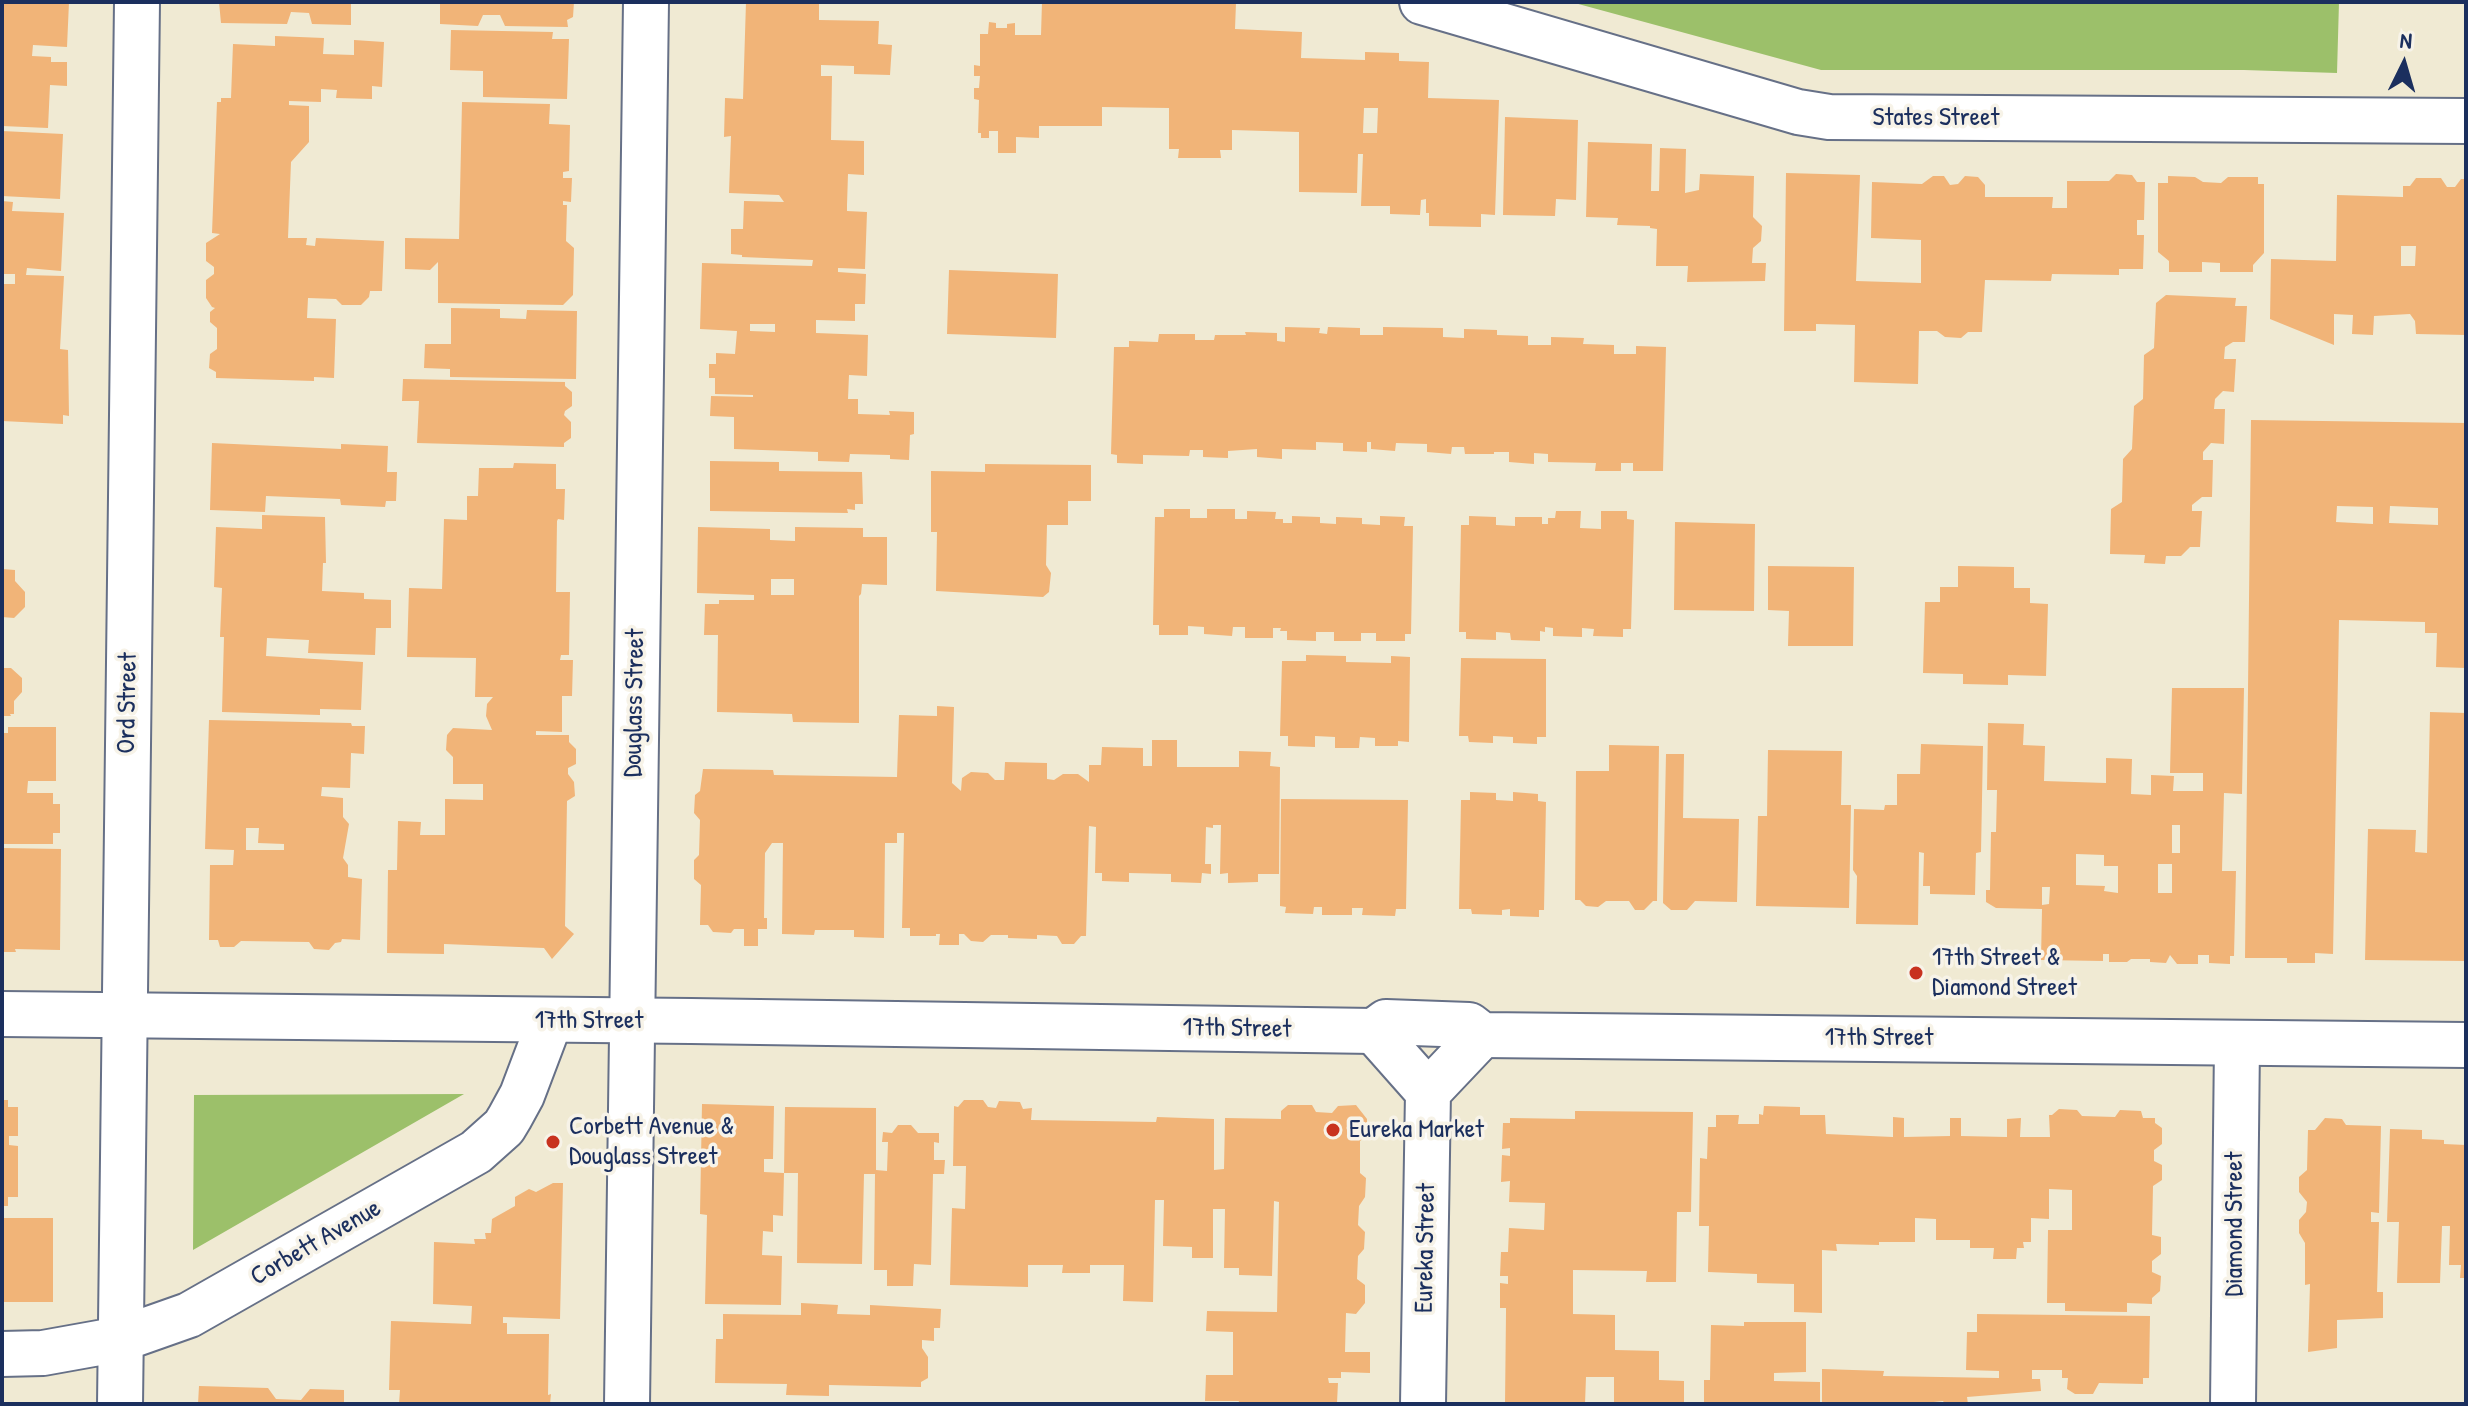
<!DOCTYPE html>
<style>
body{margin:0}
#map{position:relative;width:2468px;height:1406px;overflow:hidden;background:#f0ead3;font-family:"Patrick Hand",sans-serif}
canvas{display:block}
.frame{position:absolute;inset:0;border:4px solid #1b2f5e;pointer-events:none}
.north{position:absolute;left:2364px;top:24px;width:80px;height:80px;-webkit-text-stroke:6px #f7f3e8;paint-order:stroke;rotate:5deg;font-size:22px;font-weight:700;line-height:32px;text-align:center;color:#1b2f5e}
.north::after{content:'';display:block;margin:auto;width:28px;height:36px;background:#1b2f5e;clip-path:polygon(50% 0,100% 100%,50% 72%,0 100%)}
</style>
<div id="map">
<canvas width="2468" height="1406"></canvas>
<div class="frame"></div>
<div class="north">N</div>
</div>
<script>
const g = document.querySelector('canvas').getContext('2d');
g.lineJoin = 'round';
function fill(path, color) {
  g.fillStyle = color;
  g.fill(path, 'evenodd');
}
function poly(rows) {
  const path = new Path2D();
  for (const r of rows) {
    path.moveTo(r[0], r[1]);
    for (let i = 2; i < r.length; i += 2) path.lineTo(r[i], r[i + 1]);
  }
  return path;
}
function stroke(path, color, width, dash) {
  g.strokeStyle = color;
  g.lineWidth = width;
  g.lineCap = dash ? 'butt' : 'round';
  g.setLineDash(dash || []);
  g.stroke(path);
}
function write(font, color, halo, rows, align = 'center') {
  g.font = font + ' "Patrick Hand",sans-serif';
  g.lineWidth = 7;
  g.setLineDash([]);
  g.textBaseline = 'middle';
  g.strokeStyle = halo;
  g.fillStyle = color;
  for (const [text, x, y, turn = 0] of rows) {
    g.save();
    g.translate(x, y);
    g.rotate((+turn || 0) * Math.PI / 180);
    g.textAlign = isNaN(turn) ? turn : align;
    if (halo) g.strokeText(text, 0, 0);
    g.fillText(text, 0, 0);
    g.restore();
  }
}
fill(poly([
 [1571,2,2339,2,2337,73,2244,70,1821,70],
 [464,1094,193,1250,194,1095]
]), '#9cc06a');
fill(poly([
 [2,2,69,2,67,47,33,45,32,56,51,57,51,62,67,62,67,86,50,85,48,128,2,126],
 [219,2,351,2,351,25,312,24,309,13,291,12,287,24,221,23],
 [440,2,574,2,573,17,567,20,568,27,505,26,500,15,483,15,478,26,440,24],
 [746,2,819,2,819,20,879,21,878,44,892,45,890,75,854,74,854,66,821,65,821,76,832,76,831,140,864,141,864,175,848,174,847,205,847,211,867,212,865,269,838,268,838,272,866,274,865,304,855,304,855,321,816,320,816,333,868,335,867,376,849,375,848,399,858,399,858,414,890,415,889,411,914,412,914,434,910,435,909,460,890,459,890,455,850,454,849,462,818,461,818,452,734,449,734,417,710,416,711,396,753,397,753,395,715,394,715,378,709,378,709,364,716,364,716,353,735,354,737,331,700,329,702,263,812,266,813,260,742,257,742,255,731,254,731,229,743,229,744,201,784,202,779,195,729,193,731,136,724,137,725,98,743,99],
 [750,324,775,324,775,332,750,331],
 [1042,2,1232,2,1236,3,1235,29,1302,32,1301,58,1365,60,1365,52,1399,53,1399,61,1429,62,1428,98,1499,100,1495,215,1481,214,1481,227,1429,226,1429,213,1426,213,1426,199,1421,200,1420,215,1390,214,1390,206,1361,206,1363,154,1358,154,1357,193,1299,192,1299,132,1232,130,1232,150,1220,150,1221,158,1178,158,1179,149,1169,149,1169,108,1102,107,1102,126,1039,126,1039,138,1016,137,1016,153,998,153,998,131,989,131,989,138,981,138,981,133,978,133,979,100,974,99,974,88,979,88,980,76,974,76,974,65,980,66,980,34,988,34,989,22,996,23,996,28,1007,28,1007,24,1015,23,1015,35,1041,35],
 [1364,108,1378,108,1377,133,1363,133],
 [451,30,553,32,552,39,569,39,567,99,483,97,483,71,450,70],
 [275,36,324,38,323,54,354,55,354,40,384,42,382,87,372,86,372,99,336,98,337,90,321,89,321,102,289,101,289,105,309,106,309,142,291,162,288,238,307,238,306,245,315,246,316,238,384,241,382,291,370,291,369,297,361,305,342,305,336,299,308,298,307,318,336,319,334,378,314,377,314,381,216,378,216,372,209,368,210,354,217,349,217,328,210,322,210,312,215,308,212,307,206,298,206,280,214,274,214,267,206,261,206,243,220,234,212,233,217,102,221,102,221,98,231,98,233,44,275,46],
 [462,102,550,104,549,124,570,125,569,171,563,172,563,178,572,178,571,202,563,201,563,205,567,205,566,241,574,248,573,295,563,305,438,303,438,262,430,270,405,269,405,238,459,239],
 [1505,117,1578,120,1576,200,1556,199,1555,216,1503,215],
 [2,131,63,134,60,199,2,196],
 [1588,142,1652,144,1651,191,1659,191,1660,148,1686,149,1685,193,1699,190,1700,174,1754,176,1753,217,1762,226,1761,241,1753,248,1752,263,1766,263,1765,281,1687,282,1688,266,1656,266,1657,229,1650,228,1650,226,1617,225,1618,218,1586,217],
 [1786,173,1860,175,1856,281,1921,283,1921,240,1871,238,1872,182,1922,184,1933,176,1944,176,1950,185,1958,184,1965,176,1978,177,1985,185,1985,197,2053,197,2052,208,2067,208,2067,181,2109,181,2116,174,2132,175,2137,182,2145,182,2144,220,2137,220,2137,235,2144,235,2143,269,2119,269,2119,275,2052,274,2051,281,1985,280,1982,332,1968,332,1961,338,1945,337,1937,331,1919,331,1918,384,1854,382,1855,325,1816,324,1816,331,1784,331],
 [2168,176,2195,177,2203,182,2221,183,2228,177,2258,177,2258,184,2264,184,2264,253,2253,265,2253,272,2220,272,2220,263,2202,262,2202,272,2169,272,2169,261,2158,252,2158,183,2168,183],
 [2416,178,2441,178,2447,187,2455,187,2461,179,2466,179,2466,335,2416,334,2415,321,2410,314,2374,316,2373,335,2352,334,2353,315,2334,314,2334,345,2270,319,2271,259,2336,261,2337,195,2403,197,2403,186,2410,186],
 [2401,246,2416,246,2415,266,2401,266],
 [2,201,13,202,12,211,64,213,61,271,27,268,26,275,64,276,60,349,68,350,69,416,63,415,63,424,2,421,2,284,15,284,15,274,2,274],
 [949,270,1058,274,1056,338,947,334],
 [2166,295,2236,298,2235,306,2247,306,2245,342,2233,342,2225,347,2224,359,2236,359,2234,392,2223,391,2215,399,2214,409,2225,409,2224,444,2211,443,2203,452,2203,460,2213,460,2212,497,2202,497,2192,505,2192,511,2202,511,2200,547,2190,547,2181,556,2166,556,2165,564,2144,563,2145,555,2110,554,2111,509,2122,502,2123,459,2132,449,2134,406,2143,399,2144,355,2154,348,2156,303],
 [451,308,500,309,500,318,526,319,527,310,577,311,576,379,450,377,450,369,424,368,425,344,451,344],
 [1285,327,1320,328,1319,333,1327,334,1328,327,1360,328,1360,335,1383,335,1383,327,1443,328,1443,337,1464,338,1464,329,1497,330,1497,335,1528,336,1528,345,1551,345,1551,337,1584,338,1583,344,1614,345,1614,354,1636,354,1636,346,1666,347,1663,471,1633,471,1633,463,1621,463,1621,471,1595,471,1596,463,1548,462,1548,454,1534,453,1534,464,1509,462,1509,452,1494,452,1494,454,1465,454,1464,447,1452,447,1451,454,1427,452,1427,444,1396,443,1395,451,1371,449,1371,442,1367,442,1367,452,1343,451,1343,443,1316,442,1316,450,1282,449,1282,459,1257,457,1257,449,1228,451,1228,458,1203,457,1203,450,1190,450,1189,456,1143,455,1143,464,1117,463,1117,455,1111,454,1114,347,1129,347,1129,341,1158,342,1159,334,1195,334,1195,340,1214,340,1215,335,1246,335,1245,332,1277,333,1277,341,1285,342],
 [403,379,565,382,565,386,572,392,572,406,565,411,564,415,571,422,571,438,564,443,564,447,417,443,419,401,402,401],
 [2251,420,2466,423,2466,668,2436,667,2437,633,2425,633,2425,622,2339,620,2333,954,2315,953,2315,963,2287,963,2287,958,2245,958],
 [2337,506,2373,507,2373,524,2336,522],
 [2390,506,2438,508,2438,525,2389,523],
 [212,443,341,449,341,444,388,446,387,472,397,472,396,501,386,501,385,507,341,505,340,499,266,496,265,512,210,510],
 [710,461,779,462,779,471,862,472,863,504,855,504,855,510,847,509,848,513,710,511],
 [514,463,556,464,556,489,565,489,564,520,558,519,557,521,556,592,570,592,569,655,561,655,560,660,573,660,572,696,562,696,562,732,536,731,536,735,569,735,569,742,576,749,576,764,568,768,568,774,574,782,575,796,567,801,565,926,574,934,552,959,544,948,444,944,444,954,387,953,388,870,397,870,398,821,421,822,420,835,445,835,445,799,483,800,483,784,453,784,453,757,446,750,447,735,453,728,492,730,486,716,487,704,493,697,475,697,476,658,407,657,409,588,442,589,444,519,467,520,467,496,478,496,479,468,513,468],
 [985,464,1091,465,1091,501,1068,501,1068,525,1047,525,1046,565,1051,573,1049,592,1043,597,936,591,937,532,931,532,931,471,985,472],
 [1164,509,1190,509,1190,518,1207,518,1207,509,1235,509,1235,519,1247,519,1247,511,1276,512,1275,519,1283,519,1283,523,1292,523,1292,516,1320,517,1320,523,1336,524,1336,517,1362,518,1362,524,1380,525,1380,516,1405,517,1404,526,1413,526,1411,634,1405,634,1405,641,1376,641,1376,633,1361,633,1361,641,1334,641,1334,632,1316,632,1316,641,1287,640,1287,631,1280,631,1281,628,1273,628,1273,638,1245,638,1245,627,1233,627,1232,636,1204,634,1204,627,1188,626,1188,635,1159,635,1159,625,1153,625,1155,517,1164,517],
 [1556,511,1581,511,1580,528,1601,529,1601,511,1627,511,1627,519,1634,520,1631,629,1623,629,1623,637,1593,636,1594,629,1582,628,1582,637,1553,636,1553,628,1545,627,1545,632,1540,631,1540,641,1511,640,1510,633,1496,632,1496,640,1466,639,1466,632,1459,632,1461,525,1469,525,1469,516,1496,517,1496,525,1515,526,1515,517,1542,517,1542,524,1548,524,1548,518,1555,518],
 [262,515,325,517,326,563,323,563,322,591,364,593,364,599,391,600,391,628,376,628,375,655,308,653,309,640,267,638,266,656,363,662,361,710,320,709,320,715,222,712,224,637,220,637,222,588,214,587,216,527,262,529],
 [1675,522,1755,524,1754,611,1674,610],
 [698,527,770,529,770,540,795,541,795,527,863,528,863,537,887,537,887,585,862,584,861,594,859,596,859,723,793,722,792,714,717,712,718,635,704,635,705,604,719,604,719,600,754,600,754,595,697,593],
 [771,579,794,579,794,595,771,595],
 [1768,566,1854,567,1853,646,1788,646,1789,611,1768,610],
 [1958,566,2014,567,2014,588,2030,588,2030,603,2048,604,2046,676,2008,675,2008,685,1963,684,1963,674,1923,673,1925,602,1940,602,1940,587,1958,587],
 [2,569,15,570,15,581,25,592,25,607,14,618,2,617],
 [1306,655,1346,656,1346,662,1391,663,1391,656,1410,657,1409,742,1398,741,1398,746,1375,746,1375,738,1360,737,1359,748,1335,748,1335,737,1315,736,1315,747,1288,746,1288,736,1280,736,1282,661,1306,661],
 [1461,658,1546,659,1546,737,1537,737,1537,744,1513,743,1513,737,1493,736,1493,743,1469,742,1468,736,1459,736],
 [2,668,11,668,22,678,22,692,14,701,14,714,10,714,11,716,2,716],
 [2172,688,2244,688,2242,794,2224,793,2222,871,2236,871,2234,956,2230,956,2230,964,2209,963,2209,955,2198,955,2198,964,2177,964,2170,955,2166,963,2150,962,2150,959,2131,959,2127,962,2109,962,2109,954,2103,954,2103,961,2041,960,2042,909,1996,908,1986,902,1986,890,1990,890,1991,832,1996,832,1997,790,1987,790,1988,723,2024,724,2023,745,2045,746,2044,781,2106,783,2106,758,2132,759,2131,794,2151,795,2151,775,2174,776,2173,791,2203,791,2203,773,2170,773],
 [2172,825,2180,825,2180,853,2172,853],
 [2076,854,2104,855,2104,866,2118,866,2118,893,2104,891,2105,886,2076,885],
 [2158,864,2172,864,2172,893,2158,893],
 [2042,887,2050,887,2049,904,2042,905],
 [937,706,954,707,952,783,961,791,962,778,971,772,988,773,995,780,1004,780,1005,762,1047,763,1047,779,1054,780,1063,774,1078,774,1089,782,1089,765,1101,765,1102,747,1143,748,1143,766,1152,766,1152,740,1177,740,1177,767,1239,767,1239,751,1271,752,1270,766,1280,767,1279,874,1258,874,1258,882,1228,883,1228,873,1220,874,1221,825,1213,825,1213,828,1206,827,1205,864,1211,864,1211,874,1202,873,1201,883,1171,882,1171,874,1129,873,1129,882,1102,881,1102,873,1095,873,1096,827,1089,826,1086,936,1081,936,1074,944,1062,944,1057,936,1037,935,1037,939,1008,938,1008,935,991,935,983,942,971,941,964,934,959,934,959,945,939,945,940,934,936,934,936,936,910,936,910,928,902,928,904,833,897,833,897,843,885,843,884,938,854,937,854,930,815,930,814,935,782,934,783,843,772,843,765,853,764,918,767,918,767,929,758,929,758,946,744,946,744,929,734,929,731,933,713,932,708,925,700,925,701,885,694,879,694,860,699,855,700,820,694,813,695,795,700,791,703,769,773,770,774,775,897,777,899,715,937,716],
 [2430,712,2466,713,2466,961,2365,960,2368,829,2416,830,2415,852,2427,853],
 [209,720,351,723,352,726,365,726,364,754,351,753,350,788,322,787,321,796,343,798,343,817,349,824,343,858,348,865,348,877,362,879,360,940,342,939,341,942,335,943,329,950,314,949,309,942,241,941,234,947,220,947,218,940,209,940,210,865,233,865,234,850,205,849],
 [246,828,259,828,258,843,284,844,284,850,246,850],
 [8,727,56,727,56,781,28,781,27,793,53,793,53,804,60,804,60,833,53,833,53,844,2,844,2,733,8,733],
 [1921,744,1983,746,1981,852,1976,853,1975,895,1930,894,1930,886,1923,886,1924,853,1919,852,1918,925,1856,924,1857,876,1853,870,1854,809,1884,810,1885,805,1897,805,1897,774,1920,774],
 [1609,745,1659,746,1657,901,1653,901,1644,910,1635,910,1629,901,1606,901,1598,907,1586,906,1580,900,1575,900,1576,771,1609,771],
 [1768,750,1842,751,1841,805,1851,805,1849,908,1756,906,1758,816,1767,816],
 [1666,754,1684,754,1683,818,1739,819,1737,902,1695,901,1687,910,1671,910,1663,903],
 [1470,792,1496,793,1496,800,1513,801,1513,792,1538,794,1538,801,1546,802,1544,910,1539,910,1539,917,1510,916,1510,909,1502,910,1502,915,1472,914,1471,909,1459,909,1461,800,1470,800],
 [1281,799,1408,800,1406,909,1396,909,1395,916,1362,915,1363,908,1352,908,1352,915,1322,915,1322,907,1314,907,1313,914,1285,913,1286,907,1280,906],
 [2,848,61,849,60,950,15,949,16,952,2,952],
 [2,1100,8,1100,8,1107,18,1107,18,1136,9,1136,9,1145,18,1146,18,1197,8,1197,8,1206,2,1206],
 [964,1100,983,1100,988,1107,996,1108,999,1101,1020,1102,1023,1109,1032,1108,1031,1120,1156,1122,1157,1117,1214,1119,1214,1170,1224,1169,1225,1118,1281,1119,1281,1111,1288,1105,1312,1105,1316,1112,1332,1113,1338,1106,1356,1105,1367,1119,1367,1135,1360,1141,1360,1173,1366,1178,1365,1197,1359,1206,1358,1225,1365,1232,1364,1249,1358,1256,1357,1279,1365,1285,1365,1303,1356,1314,1346,1313,1345,1352,1370,1352,1370,1373,1341,1372,1341,1378,1328,1378,1329,1383,1338,1383,1337,1403,1238,1404,1239,1401,1205,1401,1206,1375,1233,1375,1233,1332,1206,1331,1207,1311,1277,1312,1279,1202,1274,1201,1272,1276,1239,1275,1239,1268,1224,1268,1225,1209,1213,1209,1213,1258,1192,1258,1192,1247,1163,1246,1164,1200,1155,1200,1153,1302,1123,1301,1124,1265,1090,1265,1090,1273,1062,1273,1063,1265,1028,1265,1028,1287,950,1285,952,1208,965,1209,966,1166,953,1166,954,1106,958,1107],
 [702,1104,774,1106,773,1159,764,1159,764,1172,784,1173,783,1216,773,1215,773,1232,763,1231,762,1255,782,1256,781,1305,705,1304,707,1215,700,1214],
 [1764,1106,1800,1107,1800,1115,1825,1115,1826,1134,1893,1137,1893,1117,1904,1118,1904,1137,1950,1136,1950,1118,1961,1118,1961,1136,2007,1137,2007,1119,2021,1118,2020,1137,2050,1137,2049,1115,2052,1115,2059,1109,2077,1110,2082,1116,2115,1117,2120,1110,2141,1111,2143,1118,2155,1118,2155,1123,2162,1128,2162,1144,2154,1150,2154,1161,2162,1165,2162,1180,2153,1186,2152,1235,2161,1237,2161,1254,2152,1261,2152,1272,2161,1276,2160,1291,2152,1298,2152,1304,2127,1303,2127,1312,2065,1311,2065,1303,2047,1303,2048,1230,2072,1230,2072,1190,2049,1189,2049,1219,2031,1218,2031,1242,2023,1242,2024,1248,2017,1248,2016,1259,1993,1259,1994,1248,1970,1248,1970,1240,1936,1240,1936,1219,1915,1218,1915,1242,1879,1242,1879,1245,1836,1244,1837,1251,1822,1250,1822,1313,1794,1312,1794,1284,1757,1283,1757,1274,1708,1272,1709,1226,1699,1226,1700,1158,1707,1159,1708,1127,1716,1127,1716,1115,1739,1115,1738,1124,1759,1124,1759,1114,1763,1115],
 [785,1107,876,1108,876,1170,887,1171,888,1142,882,1142,883,1132,892,1133,898,1125,911,1125,918,1133,939,1133,939,1143,934,1142,934,1160,945,1160,944,1174,933,1174,931,1265,914,1264,913,1286,887,1286,887,1270,874,1270,875,1174,864,1174,862,1264,797,1263,798,1173,784,1173],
 [1575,1111,1693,1112,1691,1212,1677,1212,1676,1282,1646,1282,1647,1271,1573,1270,1573,1314,1615,1315,1615,1350,1659,1351,1659,1380,1684,1381,1684,1404,1614,1404,1614,1377,1586,1377,1585,1404,1505,1404,1506,1313,1506,1308,1500,1308,1500,1283,1508,1284,1508,1276,1500,1276,1501,1252,1508,1252,1509,1228,1544,1230,1545,1203,1509,1202,1510,1181,1501,1182,1502,1155,1510,1156,1510,1148,1502,1149,1503,1123,1510,1123,1510,1118,1575,1119],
 [2325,1118,2342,1119,2346,1125,2381,1126,2379,1213,2371,1212,2371,1222,2379,1222,2377,1292,2383,1292,2383,1318,2337,1320,2337,1348,2308,1352,2310,1284,2305,1285,2305,1243,2299,1233,2299,1220,2306,1212,2307,1202,2299,1192,2299,1177,2307,1170,2308,1130,2315,1130],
 [2390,1129,2422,1130,2422,1139,2444,1140,2444,1144,2466,1145,2466,1278,2460,1278,2461,1265,2449,1265,2450,1226,2442,1226,2440,1283,2397,1283,2399,1222,2387,1222],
 [553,1183,563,1183,560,1319,503,1317,503,1323,507,1323,507,1334,549,1334,548,1395,551,1394,550,1404,399,1404,400,1390,389,1390,391,1321,471,1324,472,1306,433,1304,434,1242,475,1244,474,1239,486,1239,485,1233,491,1233,492,1219,515,1206,515,1197,529,1189,536,1192],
 [4,1218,53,1218,53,1302,2,1302],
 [801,1303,838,1305,837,1314,870,1315,870,1305,941,1309,940,1328,934,1328,934,1341,922,1340,922,1348,928,1357,928,1378,921,1382,921,1387,829,1385,829,1396,786,1395,787,1384,715,1383,716,1339,723,1339,723,1314,801,1315],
 [1977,1314,2150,1316,2149,1378,2143,1378,2143,1384,2099,1383,2093,1394,2075,1394,2067,1389,2068,1378,2062,1378,2062,1370,2032,1370,2032,1379,2040,1379,2041,1391,1967,1397,1968,1404,1945,1404,1943,1401,1915,1404,1822,1404,1822,1369,1884,1371,1883,1376,1999,1378,1999,1371,1966,1370,1967,1332,1977,1332],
 [1744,1322,1806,1322,1806,1372,1774,1373,1774,1381,1820,1382,1820,1404,1704,1404,1704,1380,1710,1380,1711,1325,1744,1326],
 [199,1386,268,1388,276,1399,301,1400,310,1389,344,1390,344,1404,198,1404]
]), '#f1b478');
const minor = poly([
 [1422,2,1798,112,1829,117,2466,121],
 [2,1354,43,1353,121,1339,189,1315,476,1152,504,1127,510,1117,522,1095,550,1021],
 [120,1404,137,2],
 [627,1404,646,2],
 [2233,1404,2237,1044]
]);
const tertiary = poly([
 [1374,1031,1428,1092,1423,1404],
 [1428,1092,1482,1035]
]);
const secondary = poly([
 [2,1014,691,1021,1374,1031,1386,1022,1469,1025,1482,1035,2466,1045]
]);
stroke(minor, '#667087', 48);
stroke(tertiary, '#667087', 48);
stroke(secondary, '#667087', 48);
stroke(minor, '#fff', 44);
stroke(tertiary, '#fff', 44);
stroke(secondary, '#fff', 44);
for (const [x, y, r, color] of [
 [1916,973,8,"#c8321e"],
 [1333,1130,8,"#c8321e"],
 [553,1142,8,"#c8321e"]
]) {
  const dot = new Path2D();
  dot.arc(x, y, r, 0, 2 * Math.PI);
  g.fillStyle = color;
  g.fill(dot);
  stroke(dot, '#f7f3e8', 3);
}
write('26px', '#1b2f5e', '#f7f3e8', [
 ["States Street",1936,118],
 ["Ord Street",128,703,-89],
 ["Douglass Street",635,703,-89],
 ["17th Street",589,1021],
 ["17th Street",1237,1029,1],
 ["17th Street",1879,1038],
 ["Diamond Street",2235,1224,-90],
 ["Corbett Avenue",316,1243,-30],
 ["Eureka Street",1426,1248,-89]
]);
write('26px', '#1b2f5e', '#f7f3e8', [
 ["17th Street &",1932,958],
 ["Diamond Street",1932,988],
 ["Corbett Avenue &",569,1127],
 ["Douglass Street",569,1157],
 ["Eureka Market",1349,1130]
], 'left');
</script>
